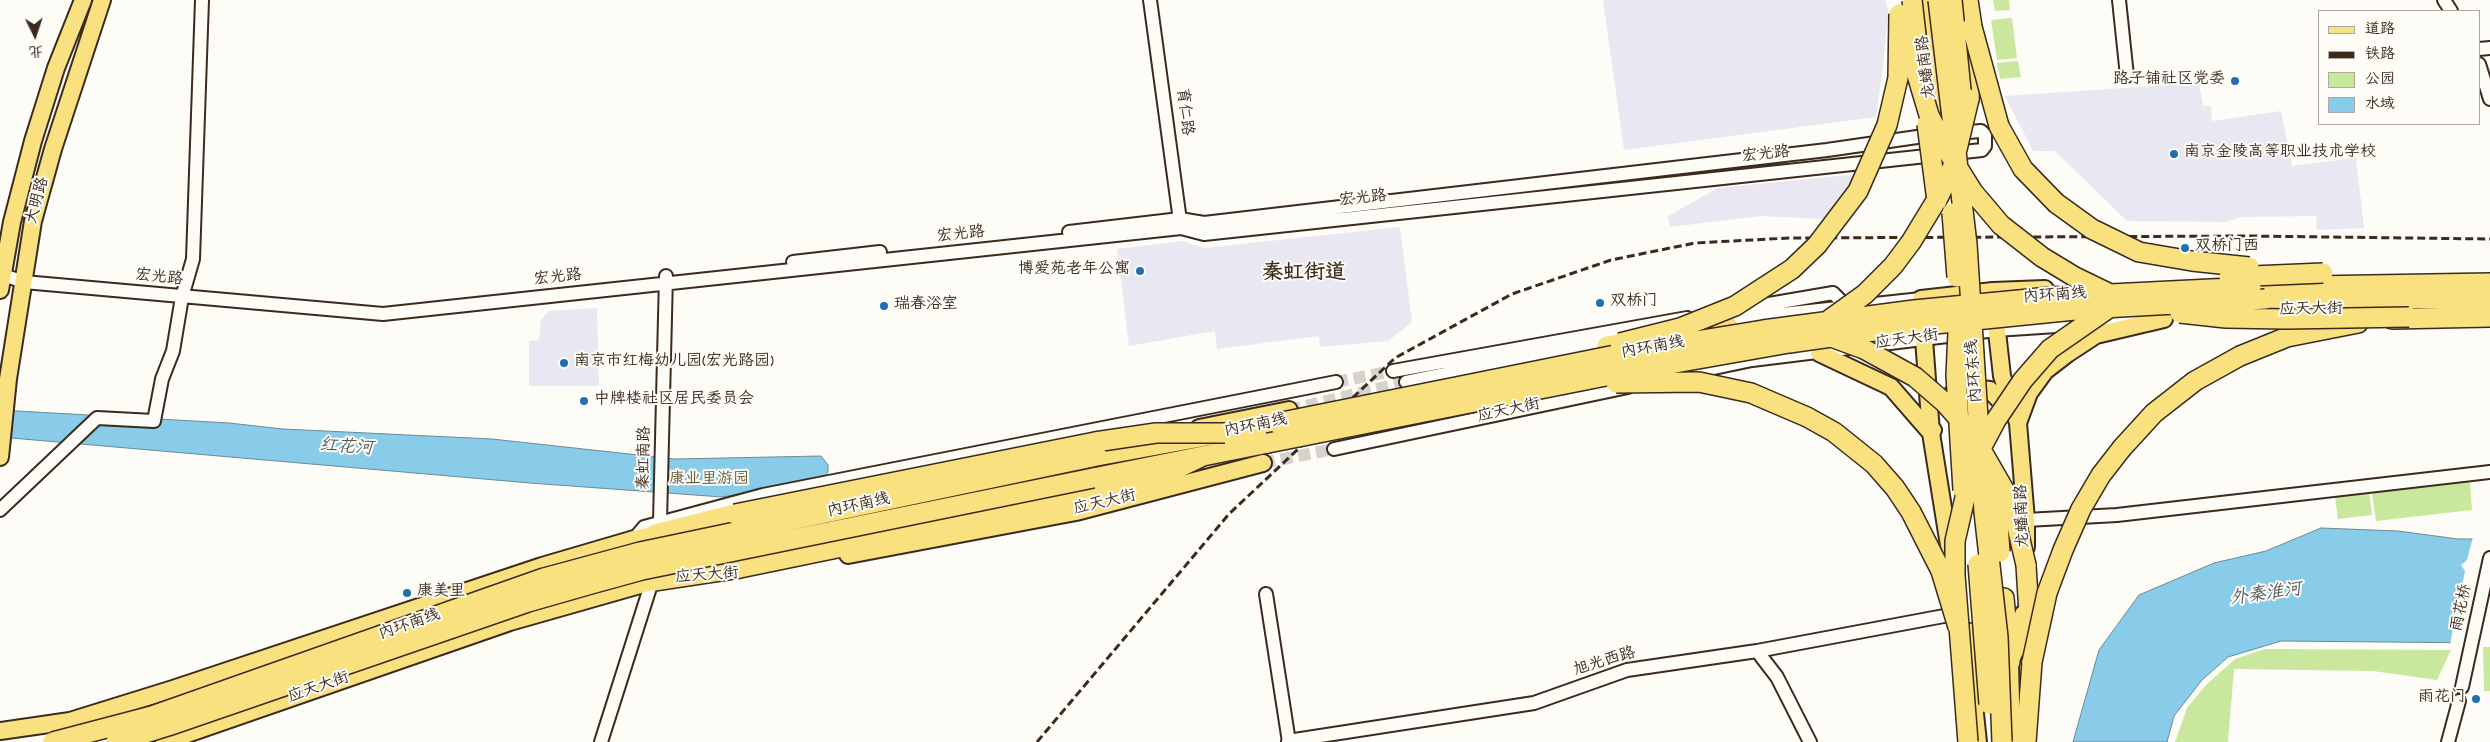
<!DOCTYPE html>
<meta charset="utf-8">
<style>
body{margin:0}
#map{position:relative;width:2490px;height:742px;overflow:hidden;background:#fdfcf7;font-family:Dekko,"LXGW WenKai TC",sans-serif}
canvas{display:block}
.legend{position:absolute;left:2318px;top:10px;width:162px;height:115px;box-sizing:border-box;background:#fdfcf7;border:1px solid #afa8a0;margin:0;padding:6px 9px;list-style:none;font-size:15px;color:#3b2a1e}
.legend li{display:flex;align-items:center;gap:10px;height:25px}
.legend b{width:25px;border:1px solid #afa8a0}
.north{position:absolute;left:10px;top:10px;width:50px;height:50px;-webkit-text-stroke:4px #fdfcf7;paint-order:stroke;rotate:176deg;font-size:14px;font-weight:700;line-height:20px;text-align:center;color:#3b2a1e}
.north::after{content:'';display:block;margin:auto;width:18px;height:22px;background:#3b2a1e;clip-path:polygon(50% 0,100% 100%,50% 72%,0 100%)}
</style>
<div id="map">
<canvas width="2490" height="742"></canvas>
<ul class="legend">
<li><b style="height:6px;background:#fae180"></b>道路</li>
<li><b style="height:6px;background:#3b2a1e"></b>铁路</li>
<li><b style="height:14px;background:#cae79e"></b>公园</li>
<li><b style="height:14px;background:#88ccea"></b>水域</li>
</ul>
<div class="north">北</div>
</div>
<script>
const g = document.querySelector('canvas').getContext('2d');
g.lineJoin = 'round';
function fill(path, color) {
  g.fillStyle = color;
  g.fill(path, 'evenodd');
}
function poly(rows) {
  const path = new Path2D();
  for (const r of rows) {
    path.moveTo(r[0], r[1]);
    for (let i = 2; i < r.length; i += 2) path.lineTo(r[i], r[i + 1]);
  }
  return path;
}
function stroke(path, color, width, dash) {
  g.strokeStyle = color;
  g.lineWidth = width;
  g.lineCap = dash ? 'butt' : 'round';
  g.setLineDash(dash || []);
  g.stroke(path);
}
function write(font, color, halo, rows, align = 'center') {
  g.font = font + ' Dekko,"LXGW WenKai TC",sans-serif';
  g.lineWidth = 4;
  g.setLineDash([]);
  g.textBaseline = 'middle';
  g.strokeStyle = halo;
  g.fillStyle = color;
  for (const [text, x, y, turn = 0] of rows) {
    g.save();
    g.translate(x, y);
    g.rotate((+turn || 0) * Math.PI / 180);
    g.textAlign = isNaN(turn) ? turn : align;
    if (halo) g.strokeText(text, 0, 0);
    g.fillText(text, 0, 0);
    g.restore();
  }
}
fill(poly([
 [1603,0,1886,0,1888,12,1883,67,1876,117,1624,150],
 [2199,83,2203,106,2211,106,2212,121,2281,111,2292,166,2356,158,2364,228,2317,230,2316,216,2242,217,2224,222,2127,221,2055,151,2033,151,2005,96],
 [1858,174,1840,209,1822,219,1761,216,1670,227,1668,216,1718,188],
 [1400,227,1412,322,1388,341,1320,347,1319,336,1217,349,1215,331,1129,346,1117,249,1183,241,1204,248],
 [597,308,599,386,529,386,529,341,539,340,541,320,549,311]
]), '#e8e7f2');
fill(poly([
 [1993,0,2009,0,2010,10,1995,11],
 [2012,18,2017,58,1997,60,1991,20],
 [2018,61,2021,77,2000,79,1997,63],
 [2470,481,2472,510,2376,521,2372,493],
 [2369,493,2372,515,2338,519,2335,497],
 [2483,647,2490,647,2490,691,2484,691],
 [2265,649,2451,650,2437,680,2373,671,2234,669,2228,742,2175,742,2187,708,2206,685,2235,659]
]), '#cae79e');
const water = poly([
 [0,410,229,423,283,429,492,439,675,459,821,456,828,465,828,472,822,480,722,497,530,483,0,437,0,410],
 [2321,528,2398,531,2458,539,2490,539,2490,643,2281,641,2228,657,2202,680,2174,716,2167,742,2073,742,2099,650,2139,595,2214,563,2266,551,2321,528]
]);
fill(water, '#88ccea');
stroke(water, '#698b98', 1);
fill(poly([
 [2473,537,2490,537,2490,646,2450,645,2453,629,2449,624,2456,618,2465,571,2461,565,2467,560]
]), '#fdfcf7');
stroke(poly([
 [1336,382,1393,371],
 [1289,410,1406,382],
 [1263,463,1334,449]
]), '#d6d2cc', 12, [12, 6]);
const minor = poly([
 [1150,0,1181,228],
 [2119,0,2127,76],
 [2444,0,2451,11],
 [2479,49,2490,48],
 [2479,64,2490,99],
 [1069,232,1180,219,1204,223,1827,150,1924,136],
 [793,262,880,252],
 [0,274,24,282,383,314,1181,228,1204,234,1982,150,1985,146,1985,135,1981,131,1955,133],
 [1734,310,1833,293,1846,306],
 [1717,321,1921,299],
 [1393,371,1687,318],
 [1676,376,1752,360,1996,330,2132,321],
 [1406,382,1614,340],
 [1334,449,1628,387],
 [0,510,97,418,154,421,162,379,173,351,182,297,193,259,202,0],
 [2026,520,2117,515,2490,472],
 [660,521,666,276],
 [634,539,644,527,763,495,1336,382],
 [1266,594,1289,742],
 [1757,651,1777,677,1810,742],
 [2462,687,2490,558],
 [1288,741,1534,703,1627,670,1757,651,1960,613],
 [601,742,654,575],
 [2448,742,2459,701]
]);
const major = poly([
 [0,290,12,222,33,141,56,68,83,0],
 [1994,305,2002,376,2018,423,2026,520,2026,547],
 [1819,353,1891,387,1931,433,1933,430],
 [1947,400,1953,393,1973,388,1990,390,2011,413],
 [2018,423,2029,393,2045,371,2067,354,2096,335,2164,319],
 [1199,428,1289,410],
 [0,457,8,379,33,221,53,149,102,0],
 [848,555,1076,512,1263,463],
 [1951,558,1931,433,1921,299,1993,291,2045,289],
 [1973,695,1978,742],
 [0,731,70,721,173,689,542,566,634,539,667,532],
 [164,742,510,622,654,581,666,580],
 [2012,742,2010,662,2021,638,2023,614]
]);
const highway = poly([
 [1929,0,1941,127],
 [1968,0,1972,27,1969,99],
 [2251,287,2490,283],
 [2266,299,2490,299],
 [2392,319,2490,317],
 [1678,333,1728,326],
 [1607,346,1636,341],
 [2122,448,2154,413,2195,381,2240,356,2287,337,2358,323],
 [1097,456,1277,423],
 [1093,478,1268,443],
 [655,534,735,514],
 [2026,565,2032,662,2026,742],
 [654,581,740,568,1143,485,1203,456],
 [2004,598,2010,662],
 [1972,633,1975,707]
]);
stroke(minor, '#3b2a1e', 16);
stroke(major, '#3b2a1e', 20);
stroke(highway, '#3b2a1e', 22);
stroke(minor, '#fdfcf7', 12);
stroke(major, '#fae180', 16);
stroke(highway, '#fae180', 19);
stroke(poly([
 [1037,742,1229,514,1395,358,1512,294,1611,260,1695,243,1789,238,2251,236,2490,239]
]), '#3b2a1e', 3, [8, 4]);
const highwayBridge = poly([
 [1912,0,1918,52],
 [1938,0,1967,244,1984,512,1998,637,2002,742],
 [1952,0,1963,110],
 [1972,27,1999,126,2023,169,2056,203,2092,229,2139,252,2192,261,2249,267],
 [1905,35,1929,115,1945,147,1973,192,2001,225,2042,257,2075,277,2108,293],
 [1927,124,1937,201],
 [1952,213,1957,277],
 [2229,277,2323,273],
 [1959,311,1956,375,1963,490],
 [2180,313,2226,318,2286,319,2409,317],
 [1829,320,1865,294,1893,266,1911,242,1939,196,1953,166,1969,99],
 [1834,338,1864,349,1915,377,1945,403,1972,434,2006,493,2015,518,2026,565],
 [1620,343,1680,328,1735,306,1792,269,1817,245,1858,191,1887,125,1898,78,1899,14],
 [1616,383,1699,382,1751,393,1807,417,1834,432,1874,464,1895,488,1911,512,1941,571,1958,627],
 [1277,423,1635,351,1763,330,1914,310,2050,297,2251,287],
 [1268,443,1641,369,1789,343,1895,328,2085,309,2265,299],
 [1995,482,2000,552],
 [735,514,1095,442,1156,433,1225,433],
 [1978,564,1989,704],
 [2032,662,2047,593,2063,550,2081,509,2101,475,2122,448],
 [53,742,152,716,544,578,640,552,1097,456],
 [116,742,168,726,528,602,591,584,642,570,1093,478],
 [1968,742,1955,575,1955,541,1967,489,1979,452,1996,420,2023,380,2050,349,2109,308]
]);
stroke(highwayBridge, '#3b2a1e', 22, []);
stroke(highwayBridge, '#fae180', 19);
for (const [x, y, r, color] of [
 [2235,81,5,"#1f6fb2"],
 [2174,154,5,"#1f6fb2"],
 [2185,248,5,"#1f6fb2"],
 [1140,271,5,"#1f6fb2"],
 [1600,303,5,"#1f6fb2"],
 [884,306,5,"#1f6fb2"],
 [564,363,5,"#1f6fb2"],
 [584,401,5,"#1f6fb2"],
 [407,593,5,"#1f6fb2"],
 [2476,699,5,"#1f6fb2"]
]) {
  const dot = new Path2D();
  dot.arc(x, y, r, 0, 2 * Math.PI);
  g.fillStyle = color;
  g.fill(dot);
  stroke(dot, '#fdfcf7', 2);
}
write('16px', '#3b2a1e', '#fdfcf7', [
 ["龙蟠南路",1928,67,-97],
 ["育仁路",1183,112,83],
 ["宏光路",1766,156,-6],
 ["宏光路",1363,200,-6],
 ["大明路",39,201,-75],
 ["宏光路",961,236,-6],
 ["宏光路",159,279,6],
 ["宏光路",558,279,-6],
 ["内环南线",2055,297,-4],
 ["应天大街",2311,311,-1],
 ["应天大街",1907,341,-8],
 ["内环南线",1653,349,-10],
 ["内环东线",1976,371,-94],
 ["应天大街",1509,412,-12],
 ["内环南线",1256,427,-11],
 ["秦虹南路",646,458,-89],
 ["应天大街",1105,504,-13],
 ["内环南线",859,507,-12],
 ["龙蟠南路",2024,516,-92],
 ["应天大街",707,577,-4],
 ["雨花桥",2463,608,-78],
 ["内环南线",410,626,-19],
 ["旭光西路",1605,663,-17],
 ["应天大街",319,689,-19]
]);
write('16px', '#3b2a1e', '#fdfcf7', [
 ["路子铺社区党委",2225,81,"right"],
 ["南京金陵高等职业技术学校",2184,154],
 ["双桥门西",2195,248],
 ["博爱苑老年公寓",1130,271,"right"],
 ["双桥门",1610,303],
 ["瑞春浴室",894,306],
 ["南京市红梅幼儿园(宏光路园)",574,363],
 ["中牌楼社区居民委员会",594,401],
 ["康美里",417,593],
 ["雨花门",2466,699,"right"]
], 'left');
write('16px', '#5f593e', '#fdfcf7', [
 ["康业里游园",709,481]
]);
write('italic 18px', '#525b5b', '#fdfcf7', [
 ["红花河",346,449,4],
 ["外秦淮河",2266,596,-8]
]);
write('bold 21px', '#3b2a1e', '#fdfcf7', [
 ["秦虹街道",1304,275]
]);
</script>
